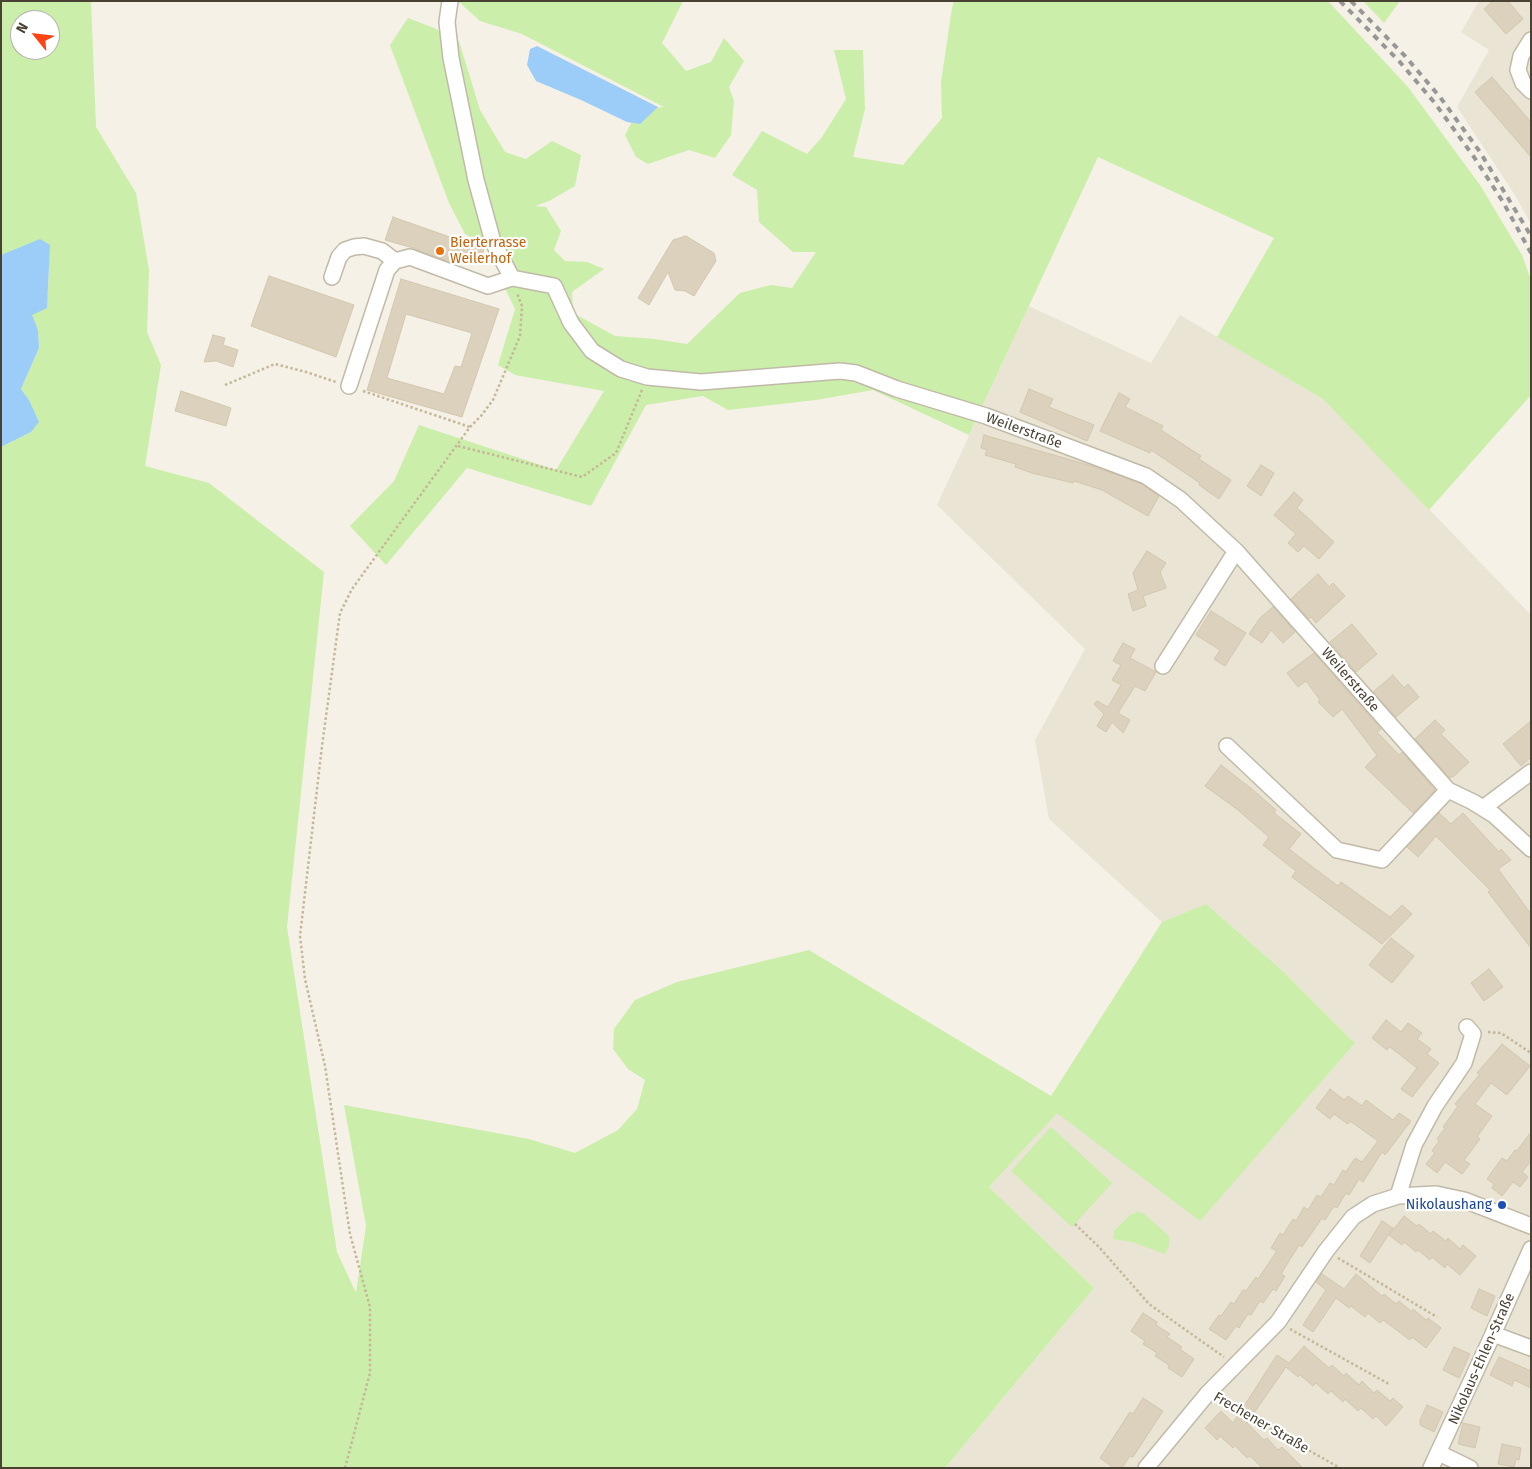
<!DOCTYPE html>
<meta charset="utf-8">
<style>
body{margin:0}
#map{position:relative;width:1532px;height:1469px;overflow:hidden;background:#f5f1e6;font-family:"Fira Sans",sans-serif}
canvas{display:block}
.frame{position:absolute;inset:0;border:2px solid #494234;pointer-events:none}
.north{position:absolute;left:10px;top:10px;width:50px;height:50px;box-sizing:border-box;background:#fff;border:1px solid #b6b3ae;border-radius:50%;rotate:299deg;font-size:14px;font-weight:700;line-height:20px;text-align:center;color:#494234}
.north::after{content:'';display:block;margin:auto;width:18px;height:22px;background:#ff4413;clip-path:polygon(50% 0,100% 100%,50% 72%,0 100%)}
</style>
<div id="map">
<canvas width="1532" height="1469"></canvas>
<div class="frame"></div>
<div class="north">N</div>
</div>
<script>
const g = document.querySelector('canvas').getContext('2d');
g.lineJoin = 'round';
function fill(path, color) {
  g.fillStyle = color;
  g.fill(path, 'evenodd');
}
function poly(rows) {
  const path = new Path2D();
  for (const r of rows) {
    path.moveTo(r[0], r[1]);
    for (let i = 2; i < r.length; i += 2) path.lineTo(r[i], r[i + 1]);
  }
  return path;
}
function stroke(path, color, width, dash) {
  g.strokeStyle = color;
  g.lineWidth = width;
  g.lineCap = dash ? 'butt' : 'round';
  g.setLineDash(dash || []);
  g.stroke(path);
}
function write(font, color, halo, rows, align = 'center') {
  g.font = font + ' "Fira Sans",sans-serif';
  g.lineWidth = 4.5;
  g.setLineDash([]);
  g.textBaseline = 'middle';
  g.strokeStyle = halo;
  g.fillStyle = color;
  for (const [text, x, y, turn = 0] of rows) {
    g.save();
    g.translate(x, y);
    g.rotate((+turn || 0) * Math.PI / 180);
    g.textAlign = isNaN(turn) ? turn : align;
    if (halo) g.strokeText(text, 0, 0);
    g.fillText(text, 0, 0);
    g.restore();
  }
}
fill(poly([
 [1479,1,1531,1,1531,224,1515,195,1457,107,1489,50,1461,32],
 [1029,306,1151,363,1180,315,1323,399,1531,615,1531,1468,945,1468,1094,1288,989,1187,1057,1112,1200,1220,1355,1043,1283,971,1206,904,1162,922,1049,819,1035,740,1085,649,937,505]
]), '#e9e4d4');
fill(poly([
 [1,1,91,1,96,127,136,193,149,270,147,332,161,365,145,466,209,483,324,572,287,927,337,1252,356,1293,366,1226,344,1105,529,1139,575,1153,618,1130,637,1109,645,1080,628,1069,613,1049,614,1029,635,1000,677,982,809,950,1051,1096,1162,922,1206,904,1283,971,1355,1043,1200,1221,1057,1113,989,1187,1094,1288,945,1468,1,1468,1,447,31,432,29,400,21,389,39,348,38,330,31,315,48,294,49,262,22,246,8,254,1,255],
 [20,20,50,20,50,50,20,50],
 [458,1,683,1,662,43,686,71,711,62,724,38,744,61,729,87,734,101,731,135,715,158,689,150,648,164,636,157,625,135,638,110,664,107,522,34,480,21],
 [954,1,1328,1,1408,87,1480,185,1522,255,1531,280,1531,395,1429,510,1323,399,1217,337,1274,238,1098,157,969,435,873,390,816,400,728,410,703,396,646,405,591,506,467,468,386,565,350,526,394,481,419,425,556,470,604,391,515,375,498,365,515,309,504,286,491,248,465,234,449,203,390,45,408,18,434,28,459,41,480,110,505,152,526,159,552,141,581,155,575,186,549,201,535,206,546,207,561,231,554,250,565,261,587,262,604,269,572,292,573,313,615,336,655,339,687,344,740,293,771,285,792,288,816,252,793,252,759,222,757,190,732,175,762,131,807,154,822,137,846,99,834,50,863,50,865,109,853,157,903,165,942,118,941,82,952,8],
 [1363,1,1400,1,1384,23],
 [1051,1127,1112,1183,1072,1227,1011,1171],
 [1138,1212,1143,1213,1169,1236,1169,1245,1165,1254,1132,1242,1113,1239,1114,1231,1130,1215]
]), '#cbeeaa');
fill(poly([
 [537,46,658,107,640,124,627,122,581,100,536,81,527,65,530,49],
 [40,239,50,245,47,308,32,315,38,330,39,348,21,389,29,400,39,422,31,432,1,447,1,255]
]), '#9ccdf8');
const building = poly([
 [1493,1,1508,1,1523,19,1506,34,1484,9,1493,1],
 [1492,77,1531,122,1531,157,1475,92,1492,77],
 [393,217,484,249,479,264,455,255,452,263,413,248,385,240,393,217],
 [686,236,714,253,716,261,694,296,685,291,675,290,668,272,649,305,638,298,673,240,686,236],
 [269,276,354,305,336,357,251,326,269,276],
 [401,279,499,309,462,417,367,390,401,279],
 [406,314,472,333,461,367,455,366,444,394,387,378,406,314],
 [213,335,225,338,223,345,238,350,233,367,216,361,204,362,213,335],
 [1029,389,1053,399,1049,407,1094,425,1087,441,1020,412,1029,389],
 [181,391,231,408,226,426,175,411,181,391],
 [1119,393,1130,399,1125,407,1163,426,1161,430,1201,456,1199,459,1231,480,1219,499,1199,485,1200,483,1151,450,1150,453,1100,431,1119,393],
 [984,435,1092,466,1142,484,1159,496,1148,516,1102,490,1074,481,1073,483,1032,473,1015,467,1016,464,985,455,987,450,981,448,984,435],
 [1261,465,1274,473,1261,496,1247,486,1261,465],
 [1294,492,1303,500,1297,508,1334,542,1319,559,1304,546,1298,552,1288,543,1296,534,1274,515,1294,492],
 [1147,551,1166,563,1160,572,1166,588,1143,596,1146,606,1133,611,1128,594,1138,590,1133,573,1147,551],
 [1318,574,1329,587,1333,583,1345,596,1316,623,1311,617,1309,619,1291,599,1318,574],
 [1273,607,1295,632,1283,643,1271,630,1262,643,1249,634,1260,618,1273,607],
 [1211,611,1246,633,1225,666,1214,659,1220,650,1196,635,1211,611],
 [1352,624,1377,654,1356,672,1330,642,1352,624],
 [1123,643,1135,649,1130,658,1156,672,1145,691,1135,686,1118,713,1130,720,1123,733,1112,722,1106,732,1097,726,1104,714,1094,704,1097,701,1108,707,1121,685,1112,680,1121,665,1113,661,1123,643],
 [1314,653,1381,729,1377,732,1399,755,1402,752,1435,790,1413,813,1365,767,1377,755,1342,709,1333,717,1318,702,1320,700,1306,681,1298,687,1287,673,1314,653],
 [1393,675,1404,688,1408,684,1419,697,1396,717,1373,692,1393,675],
 [1435,720,1445,730,1441,734,1469,762,1453,777,1452,776,1450,778,1415,739,1435,720],
 [1531,721,1531,757,1521,766,1503,744,1531,721],
 [1221,765,1253,790,1276,810,1274,813,1301,834,1289,849,1338,886,1341,882,1390,917,1402,905,1412,914,1382,944,1292,877,1296,871,1263,845,1269,837,1238,810,1205,786,1221,765],
 [1439,813,1451,824,1463,813,1499,852,1501,849,1511,860,1498,869,1531,914,1531,948,1488,892,1490,890,1436,836,1418,857,1407,847,1439,813],
 [1391,938,1414,956,1392,983,1369,965,1391,938],
 [1489,969,1503,987,1484,1001,1471,983,1489,969],
 [1386,1020,1401,1032,1408,1023,1422,1033,1417,1039,1431,1049,1427,1054,1439,1063,1412,1097,1401,1089,1417,1068,1390,1047,1387,1050,1372,1038,1386,1020],
 [1502,1044,1530,1066,1507,1095,1491,1083,1475,1104,1492,1116,1477,1137,1480,1139,1464,1160,1470,1164,1462,1174,1445,1162,1437,1173,1426,1164,1435,1153,1432,1151,1439,1141,1437,1139,1445,1128,1443,1127,1458,1106,1455,1104,1480,1074,1477,1073,1502,1044],
 [1330,1089,1344,1100,1348,1096,1362,1106,1366,1100,1393,1120,1399,1113,1411,1121,1385,1155,1382,1152,1363,1182,1359,1179,1349,1195,1346,1193,1337,1208,1334,1206,1325,1220,1322,1218,1302,1247,1299,1245,1281,1274,1285,1276,1276,1291,1273,1289,1263,1303,1260,1301,1251,1315,1248,1314,1239,1328,1236,1326,1226,1340,1209,1329,1219,1315,1221,1316,1231,1302,1234,1304,1243,1290,1246,1291,1256,1277,1258,1279,1277,1251,1271,1248,1280,1233,1283,1235,1293,1219,1296,1221,1304,1207,1308,1210,1317,1195,1321,1197,1330,1183,1334,1185,1343,1170,1346,1172,1355,1158,1362,1162,1378,1141,1350,1121,1348,1124,1334,1114,1330,1119,1316,1108,1330,1089],
 [1531,1132,1531,1161,1522,1172,1528,1177,1520,1187,1513,1182,1502,1196,1492,1188,1494,1184,1487,1179,1502,1158,1507,1161,1515,1150,1517,1151,1531,1132],
 [1404,1216,1417,1226,1419,1224,1431,1234,1433,1231,1446,1241,1448,1238,1460,1249,1463,1245,1476,1256,1460,1275,1447,1264,1445,1268,1432,1257,1430,1260,1418,1250,1416,1252,1404,1242,1402,1245,1389,1235,1404,1216],
 [1382,1221,1393,1228,1370,1263,1360,1256,1382,1221],
 [1322,1274,1344,1289,1356,1274,1382,1296,1384,1294,1396,1304,1399,1301,1412,1312,1413,1309,1426,1320,1428,1318,1441,1328,1426,1348,1412,1337,1410,1340,1383,1320,1380,1323,1368,1313,1365,1317,1351,1306,1349,1308,1336,1298,1313,1332,1303,1325,1326,1290,1316,1282,1322,1274],
 [1479,1289,1495,1296,1487,1316,1471,1308,1479,1289],
 [1143,1313,1157,1322,1156,1325,1170,1334,1167,1337,1182,1347,1180,1349,1194,1359,1182,1377,1168,1368,1169,1365,1155,1356,1157,1353,1143,1344,1145,1341,1131,1331,1143,1313],
 [1304,1346,1329,1368,1332,1365,1344,1376,1346,1373,1359,1385,1362,1381,1374,1393,1377,1390,1390,1401,1393,1398,1403,1407,1386,1426,1376,1416,1373,1419,1361,1408,1358,1411,1345,1399,1343,1402,1331,1391,1328,1394,1316,1383,1313,1386,1300,1375,1298,1377,1286,1367,1247,1423,1264,1440,1267,1438,1278,1450,1282,1447,1303,1468,1262,1468,1250,1456,1247,1458,1235,1446,1233,1448,1220,1436,1217,1440,1205,1428,1221,1411,1233,1423,1277,1355,1289,1363,1304,1346],
 [1454,1347,1470,1354,1459,1378,1443,1370,1454,1347],
 [1499,1357,1531,1371,1531,1388,1514,1380,1512,1386,1490,1375,1499,1357],
 [1143,1398,1163,1411,1133,1457,1130,1456,1122,1468,1114,1468,1100,1458,1130,1412,1133,1414,1143,1398],
 [1427,1405,1443,1412,1434,1432,1420,1425,1420,1420,1427,1405],
 [1463,1423,1480,1427,1475,1448,1458,1444,1463,1423],
 [1502,1444,1521,1448,1519,1460,1516,1459,1514,1467,1498,1464,1502,1444]
]);
fill(building, '#dbd1bd');
stroke(building, '#d3c7ad', 1);
const minor = poly([
 [450,1,447,22,451,58,476,180,493,242,512,278],
 [1531,40,1521,56,1518,70,1523,83,1531,91],
 [332,277,339,257,345,250,354,247,364,246,382,251,395,261],
 [349,386,387,270,395,261,410,257,488,286,512,278,554,286,571,323,592,351,621,369,647,377,701,382,840,371,856,373,897,389,986,416,1146,476,1181,500,1236,551,1448,790,1473,802,1494,815,1531,849],
 [1163,666,1236,551],
 [1227,746,1337,850,1382,860,1448,790],
 [1483,808,1531,772],
 [1398,1196,1414,1145,1435,1106,1464,1063,1473,1034,1467,1027],
 [1493,1334,1531,1348],
 [1439,1453,1470,1468],
 [1146,1468,1208,1393,1278,1322,1326,1251,1353,1217,1373,1204,1398,1196,1436,1194,1464,1200,1531,1226],
 [1431,1468,1493,1334,1531,1249]
]);
stroke(minor, '#c1baa8', 18);
stroke(poly([
 [225,385,275,364,306,372,336,382],
 [363,391,470,427],
 [458,446,582,477,616,453,642,390],
 [1488,1032,1501,1033,1531,1053],
 [1075,1224,1099,1247,1149,1304,1224,1357],
 [1338,1258,1437,1317],
 [1290,1329,1389,1384],
 [1222,1401,1340,1468],
 [345,1468,370,1373,370,1307,350,1234,325,1066,305,979,300,936,322,746,340,613,352,589,470,427,481,416,493,400,520,336,522,306,517,293]
]), '#c5b797', 2.5, [2.5, 2.5]);
stroke(minor, '#fff', 15);
stroke(poly([
 [1340,1,1399,61,1434,102,1474,157,1503,202,1531,253],
 [1351,1,1405,56,1440,97,1480,152,1531,236]
]), '#979797', 4, [6, 6]);
for (const [x, y, r, color] of [
 [440,251,5,"#e8710a"],
 [1502,1205,5,"#1a4fb4"]
]) {
  const dot = new Path2D();
  dot.arc(x, y, r, 0, 2 * Math.PI);
  g.fillStyle = color;
  g.fill(dot);
  stroke(dot, '#fff', 2);
}
write('14px', '#c56008', '#fff', [
 ["Bierterrasse",450,243],
 ["Weilerhof",450,259]
], 'left');
write('14px', '#494234', '#fff', [
 ["Weilerstraße",1024,431,20],
 ["Weilerstraße",1350,680,49],
 ["Nikolaus-Ehlen-Straße",1482,1359,-66],
 ["Frechener Straße",1261,1423,30]
]);
write('14px', '#164399', '#fff', [
 ["Nikolaushang",1492,1205]
], 'right');
</script>
